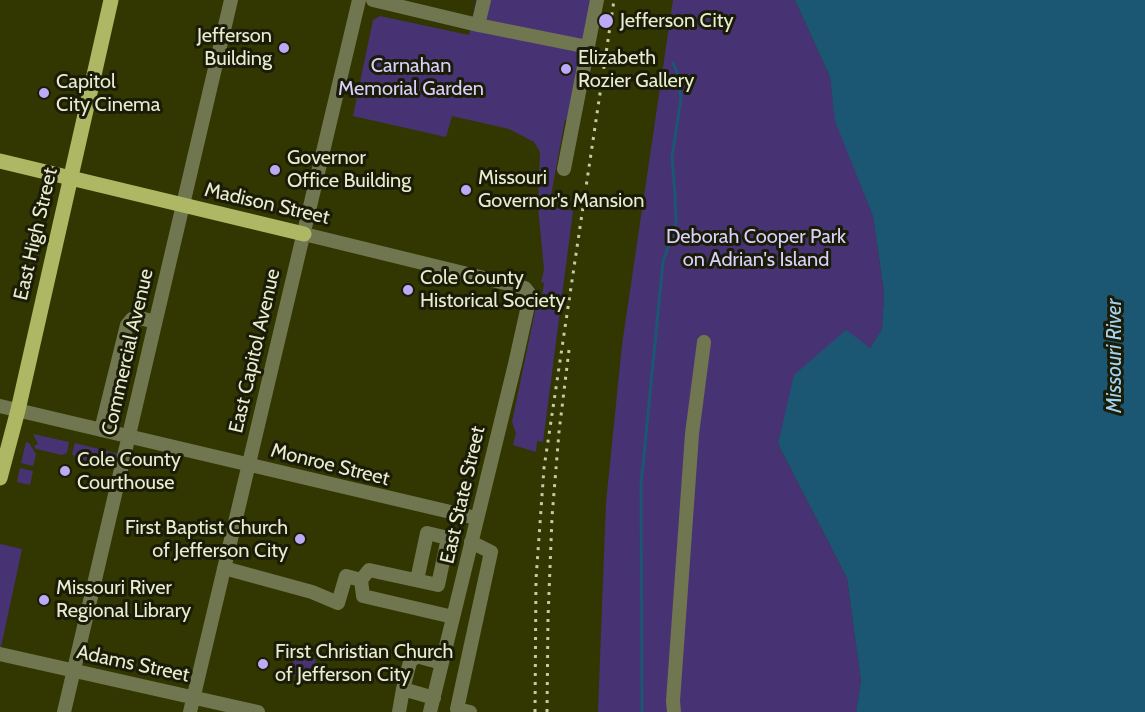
<!DOCTYPE html>
<style>
body{margin:0}
canvas{display:block;background:#323600}
</style>
<canvas width="1145" height="712"></canvas>
<script>
const g = document.querySelector('canvas').getContext('2d');
g.lineJoin = 'round';
function fill(path, color) {
  g.fillStyle = color;
  g.fill(path, 'evenodd');
}
function poly(rows) {
  const path = new Path2D();
  for (const r of rows) {
    path.moveTo(r[0], r[1]);
    for (let i = 2; i < r.length; i += 2) path.lineTo(r[i], r[i + 1]);
  }
  return path;
}
function stroke(path, color, width, dash) {
  g.strokeStyle = color;
  g.lineWidth = width;
  g.lineCap = dash ? 'butt' : 'round';
  g.setLineDash(dash || []);
  g.stroke(path);
}
function write(font, color, halo, rows, align = 'center') {
  g.font = font + ' Cabin,sans-serif';
  g.lineWidth = 6;
  g.setLineDash([]);
  g.textBaseline = 'middle';
  g.strokeStyle = halo;
  g.fillStyle = color;
  for (const [text, x, y, turn = 0] of rows) {
    g.save();
    g.translate(x, y);
    g.rotate((+turn || 0) * Math.PI / 180);
    g.textAlign = isNaN(turn) ? turn : align;
    if (halo) g.strokeText(text, 0, 0);
    g.fillText(text, 0, 0);
    g.restore();
  }
}
fill(poly([
 [476,0,593,0,568,120,565,120,549,206,573,211,543,442,537,441,536,452,513,445,516,433,512,422,537,302,541,303,544,283,541,282,544,270,538,206,540,152,534,142,509,129,452,116,446,137,353,116,373,20,380,16,469,35],
 [673,0,795,0,830,77,836,121,873,216,884,292,882,329,870,348,778,444,847,578,861,681,856,712,598,712,606,503,622,345],
 [33,434,69,442,67,453,62,455,36,449,34,446,38,444],
 [26,442,29,443,36,454,33,466,21,463],
 [75,443,119,454,119,468,76,458,72,454],
 [20,468,33,471,30,485,17,482],
 [0,544,22,549,1,647,0,647],
 [296,652,312,656,316,661,310,680,290,675]
]), '#473374');
fill(poly([
 [795,0,1145,0,1145,712,856,712,861,681,847,578,778,444,794,375,846,330,870,348,882,329,884,292,873,216,835,121,830,77]
]), '#1b5673');
stroke(poly([
 [642,712,641,485,663,262,676,223,675,194,672,157,681,98,678,75,673,63]
]), '#1b5673', 3);
stroke(poly([
 [373,0,478,25,588,47],
 [478,25,484,0],
 [564,169,597,0],
 [304,234,525,288,529,293,529,301,515,364,430,712],
 [0,406,476,518],
 [101,430,127,325,132,319,140,318,155,322],
 [224,568,312,592,338,603,346,576,361,580],
 [361,580,369,570,438,585,448,538,427,533,417,580],
 [361,580,363,596,453,617],
 [0,654,258,712],
 [434,698,403,689,410,662,416,656,442,663],
 [64,712,231,0],
 [190,712,359,0],
 [399,712,403,689],
 [470,712,457,709,491,552,471,542],
 [674,712,673,701,692,434,704,342]
]), '#70764f', 14);
stroke(poly([
 [0,161,304,234],
 [0,478,18,410,111,0]
]), '#aeb864', 15);
stroke(poly([
 [535,712,536,579,544,468,614,0],
 [547,712,548,618,552,517,559,432,569,350]
]), '#c6caa9', 3, [3, 6]);
for (const [x, y, r, color] of [
 [606,21,8,"#bcaaf6"],
 [284,48,6,"#bcaaf6"],
 [566,69,6,"#bcaaf6"],
 [44,93,6,"#bcaaf6"],
 [275,170,6,"#bcaaf6"],
 [466,190,6,"#bcaaf6"],
 [408,290,6,"#bcaaf6"],
 [65,471,6,"#bcaaf6"],
 [300,539,6,"#bcaaf6"],
 [44,600,6,"#bcaaf6"],
 [263,664,6,"#bcaaf6"]
]) {
  const dot = new Path2D();
  dot.arc(x, y, r, 0, 2 * Math.PI);
  g.fillStyle = color;
  g.fill(dot);
  stroke(dot, '#1a1c07', 2);
}
write('20px', '#e8ecd0', '#1a1c07', [
 ["Jefferson City",620,21],
 ["Jefferson",272,36,"right"],
 ["Building",272,59,"right"],
 ["Elizabeth",578,58],
 ["Rozier Gallery",578,81],
 ["Capitol",56,82],
 ["City Cinema",56,105],
 ["Governor",287,158],
 ["Office Building",287,181],
 ["Missouri",478,178],
 ["Governor's Mansion",478,201],
 ["Cole County",420,278],
 ["Historical Society",420,301],
 ["Cole County",77,460],
 ["Courthouse",77,483],
 ["First Baptist Church",288,528,"right"],
 ["of Jefferson City",288,551,"right"],
 ["Missouri River",56,588],
 ["Regional Library",56,611],
 ["First Christian Church",275,652],
 ["of Jefferson City",275,675]
], 'left');
write('20px', '#d9d0fd', '#1a1c07', [
 ["Carnahan",411,66],
 ["Memorial Garden",411,89],
 ["Deborah Cooper Park",756,237],
 ["on Adrian's Island",756,260]
]);
write('20px', '#e8ecd0', '#1a1c07', [
 ["Madison Street",267,204,13],
 ["East High Street",36,234,-77],
 ["East Capitol Avenue",255,351,-77],
 ["Commercial Avenue",128,352,-77],
 ["Monroe Street",330,465,14],
 ["East State Street",463,495,-77],
 ["Adams Street",133,664,12]
]);
write('italic 21px', '#a4d3ef', '#1a1c07', [
 ["Missouri River",1115,356,-90]
]);
</script>
